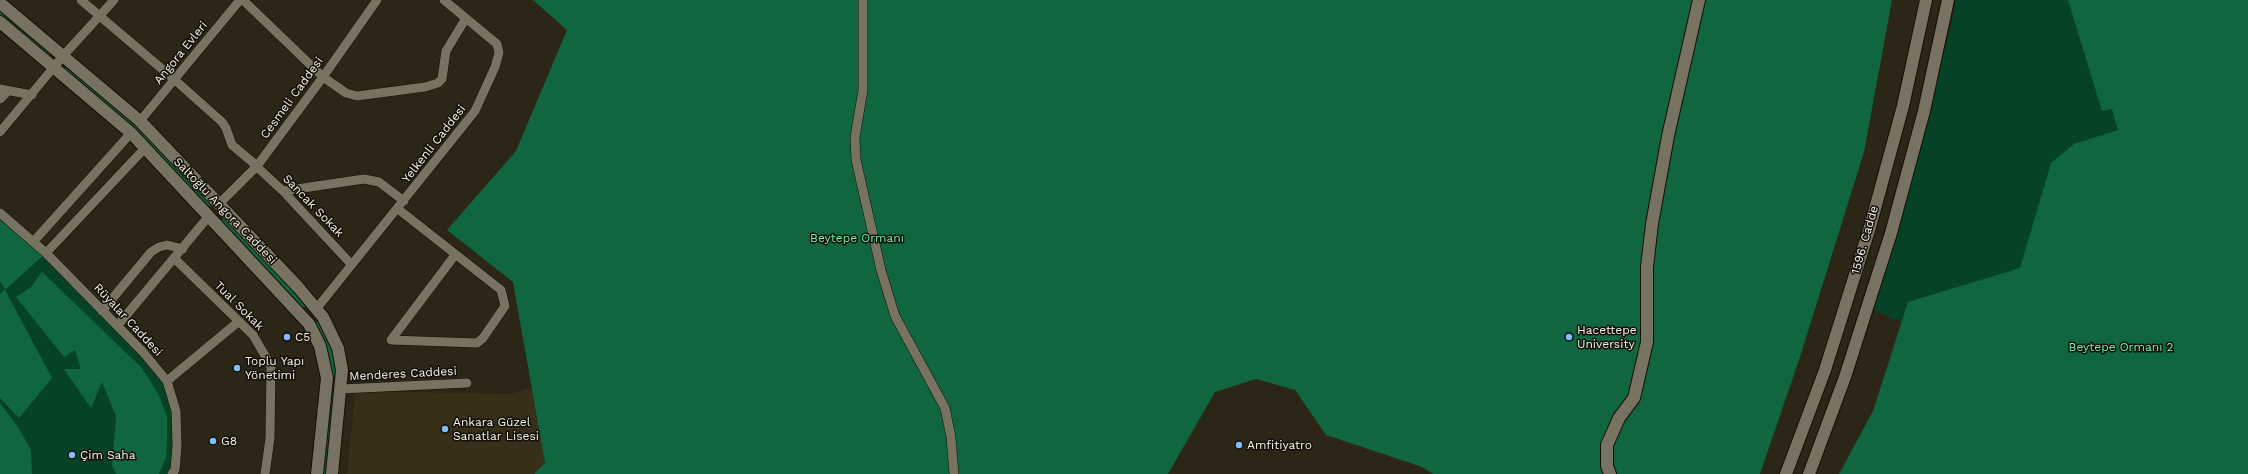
<!DOCTYPE html>
<meta charset="utf-8">
<style>
body{margin:0}
canvas{display:block;background:#2b2615}
</style>
<canvas width="2248" height="474"></canvas>
<script>
const g = document.querySelector('canvas').getContext('2d');
g.lineJoin = 'round';
function fill(path, color) {
  g.fillStyle = color;
  g.fill(path, 'evenodd');
}
function poly(rows) {
  const path = new Path2D();
  for (const r of rows) {
    path.moveTo(r[0], r[1]);
    for (let i = 2; i < r.length; i += 2) path.lineTo(r[i], r[i + 1]);
  }
  return path;
}
function stroke(path, color, width, dash) {
  g.strokeStyle = color;
  g.lineWidth = width;
  g.lineCap = dash ? 'butt' : 'round';
  g.setLineDash(dash || []);
  g.stroke(path);
}
function write(font, color, halo, rows, align = 'center') {
  g.font = font + ' "Work Sans",sans-serif';
  g.lineWidth = 3;
  g.setLineDash([]);
  g.textBaseline = 'middle';
  g.strokeStyle = halo;
  g.fillStyle = color;
  for (const [text, x, y, turn = 0] of rows) {
    g.save();
    g.translate(x, y);
    g.rotate((+turn || 0) * Math.PI / 180);
    g.textAlign = isNaN(turn) ? turn : align;
    if (halo) g.strokeText(text, 0, 0);
    g.fillText(text, 0, 0);
    g.restore();
  }
}
fill(poly([
 [533,387,545,464,534,474,347,474,355,394,363,392,407,392,511,394]
]), '#372f18');
fill(poly([
 [1956,0,2248,0,2248,468,1873,310,1951,26],
 [0,213,167,381,176,411,172,474,0,474]
]), '#064226');
fill(poly([
 [533,0,1892,0,1864,152,1801,354,1760,474,1433,474,1422,467,1326,435,1295,390,1256,379,1215,392,1168,474,534,474,545,463,513,282,447,230,516,151,567,30],
 [2068,0,2248,0,2248,474,1839,474,1873,411,1908,302,2020,268,2051,163,2074,144,2118,130,2112,109,2102,111],
 [0,9,51,53,48,57,0,18],
 [67,66,133,122,211,204,210,206,207,207,64,70],
 [0,213,46,253,5,290,52,378,19,418,0,398,0,294,5,289,0,281],
 [224,218,305,302,305,307,302,307,244,247,220,221],
 [42,272,141,367,158,393,167,417,167,440,166,457,159,474,116,474,112,466,116,416,102,382,91,408,64,369,81,369,75,350,64,357,16,297,31,287],
 [318,321,330,340,338,367,328,474,321,474,331,369,315,323],
 [0,403,18,427,31,450,32,474,0,474]
]), '#10663e');
const street = poly([
 [81,0,175,80,222,122,226,128,232,145,257,166],
 [243,0,323,77,346,93,357,96,425,87,438,83,442,79,446,51,466,18],
 [863,0,863,90,855,137,856,160,881,270,895,316,945,408,951,437,954,474],
 [0,89,32,95],
 [0,99,7,92],
 [140,121,240,0],
 [0,132,63,56,114,0],
 [256,166,283,191,351,264],
 [283,191,364,179,379,182,404,201],
 [219,204,257,166,323,77,377,0],
 [398,209,501,290,505,306,483,338,477,343,391,340,455,255],
 [0,213,46,253,143,352,167,381,176,411,177,446,175,470,172,474],
 [34,241,131,133],
 [46,253,145,148],
 [175,259,253,335,271,366,270,438,265,474],
 [317,308,475,111,495,67,499,53,497,44,444,0],
 [102,311,151,252,159,247,167,245,183,249],
 [118,325,209,216],
 [167,381,238,322],
 [341,389,467,383]
]);
const secondary = poly([
 [0,3,140,121,298,287,323,317,338,348,342,370,332,474],
 [0,22,131,133,309,324,320,346,327,378,317,474],
 [1610,474,1607,466,1607,445,1619,418,1634,398,1647,342,1647,267,1652,224,1668,136,1699,0],
 [1786,474,1825,370,1870,227,1903,106,1926,0],
 [1809,474,1845,377,1891,233,1924,111,1948,0]
]);
stroke(street, '#130e02', 10);
stroke(secondary, '#130e02', 14);
stroke(street, '#787260', 9);
stroke(secondary, '#787260', 12);
for (const [x, y, r, color] of [
 [287,337,4,"#82bcfa"],
 [1569,337,4,"#82bcfa"],
 [237,368,4,"#82bcfa"],
 [445,429,4,"#82bcfa"],
 [213,441,4,"#82bcfa"],
 [1239,445,4,"#82bcfa"],
 [72,455,4,"#82bcfa"]
]) {
  const dot = new Path2D();
  dot.arc(x, y, r, 0, 2 * Math.PI);
  g.fillStyle = color;
  g.fill(dot);
  stroke(dot, '#110f08', 1.5);
}
write('12px', '#f6f3e8', '#110f08', [
 ["Angora Evleri",181,53,-51],
 ["Cesmeli Caddesi",292,98,-54],
 ["Yelkenli Caddesi",434,144,-52],
 ["Sancak Sokak",313,206,46],
 ["Saltoğlu Angora Caddesi",225,211,46],
 ["1596. Cadde",1865,240,-74],
 ["Tual Sokak",239,306,45],
 ["Rüyalar Caddesi",128,320,47],
 ["Menderes Caddesi",403,374,-3]
]);
write('12px', '#70f5ab', '#110f08', [
 ["Beytepe Ormanı",857,238],
 ["Beytepe Ormanı 2",2121,347]
]);
write('12px', '#f6f3e8', '#110f08', [
 ["Hacettepe",1577,330],
 ["University",1577,344],
 ["C5",295,337],
 ["Toplu Yapı",245,361],
 ["Yönetimi",245,375],
 ["Ankara Güzel",453,422],
 ["Sanatlar Lisesi",453,436],
 ["G8",221,441],
 ["Amfitiyatro",1247,445],
 ["Çim Saha",80,455]
], 'left');
</script>
